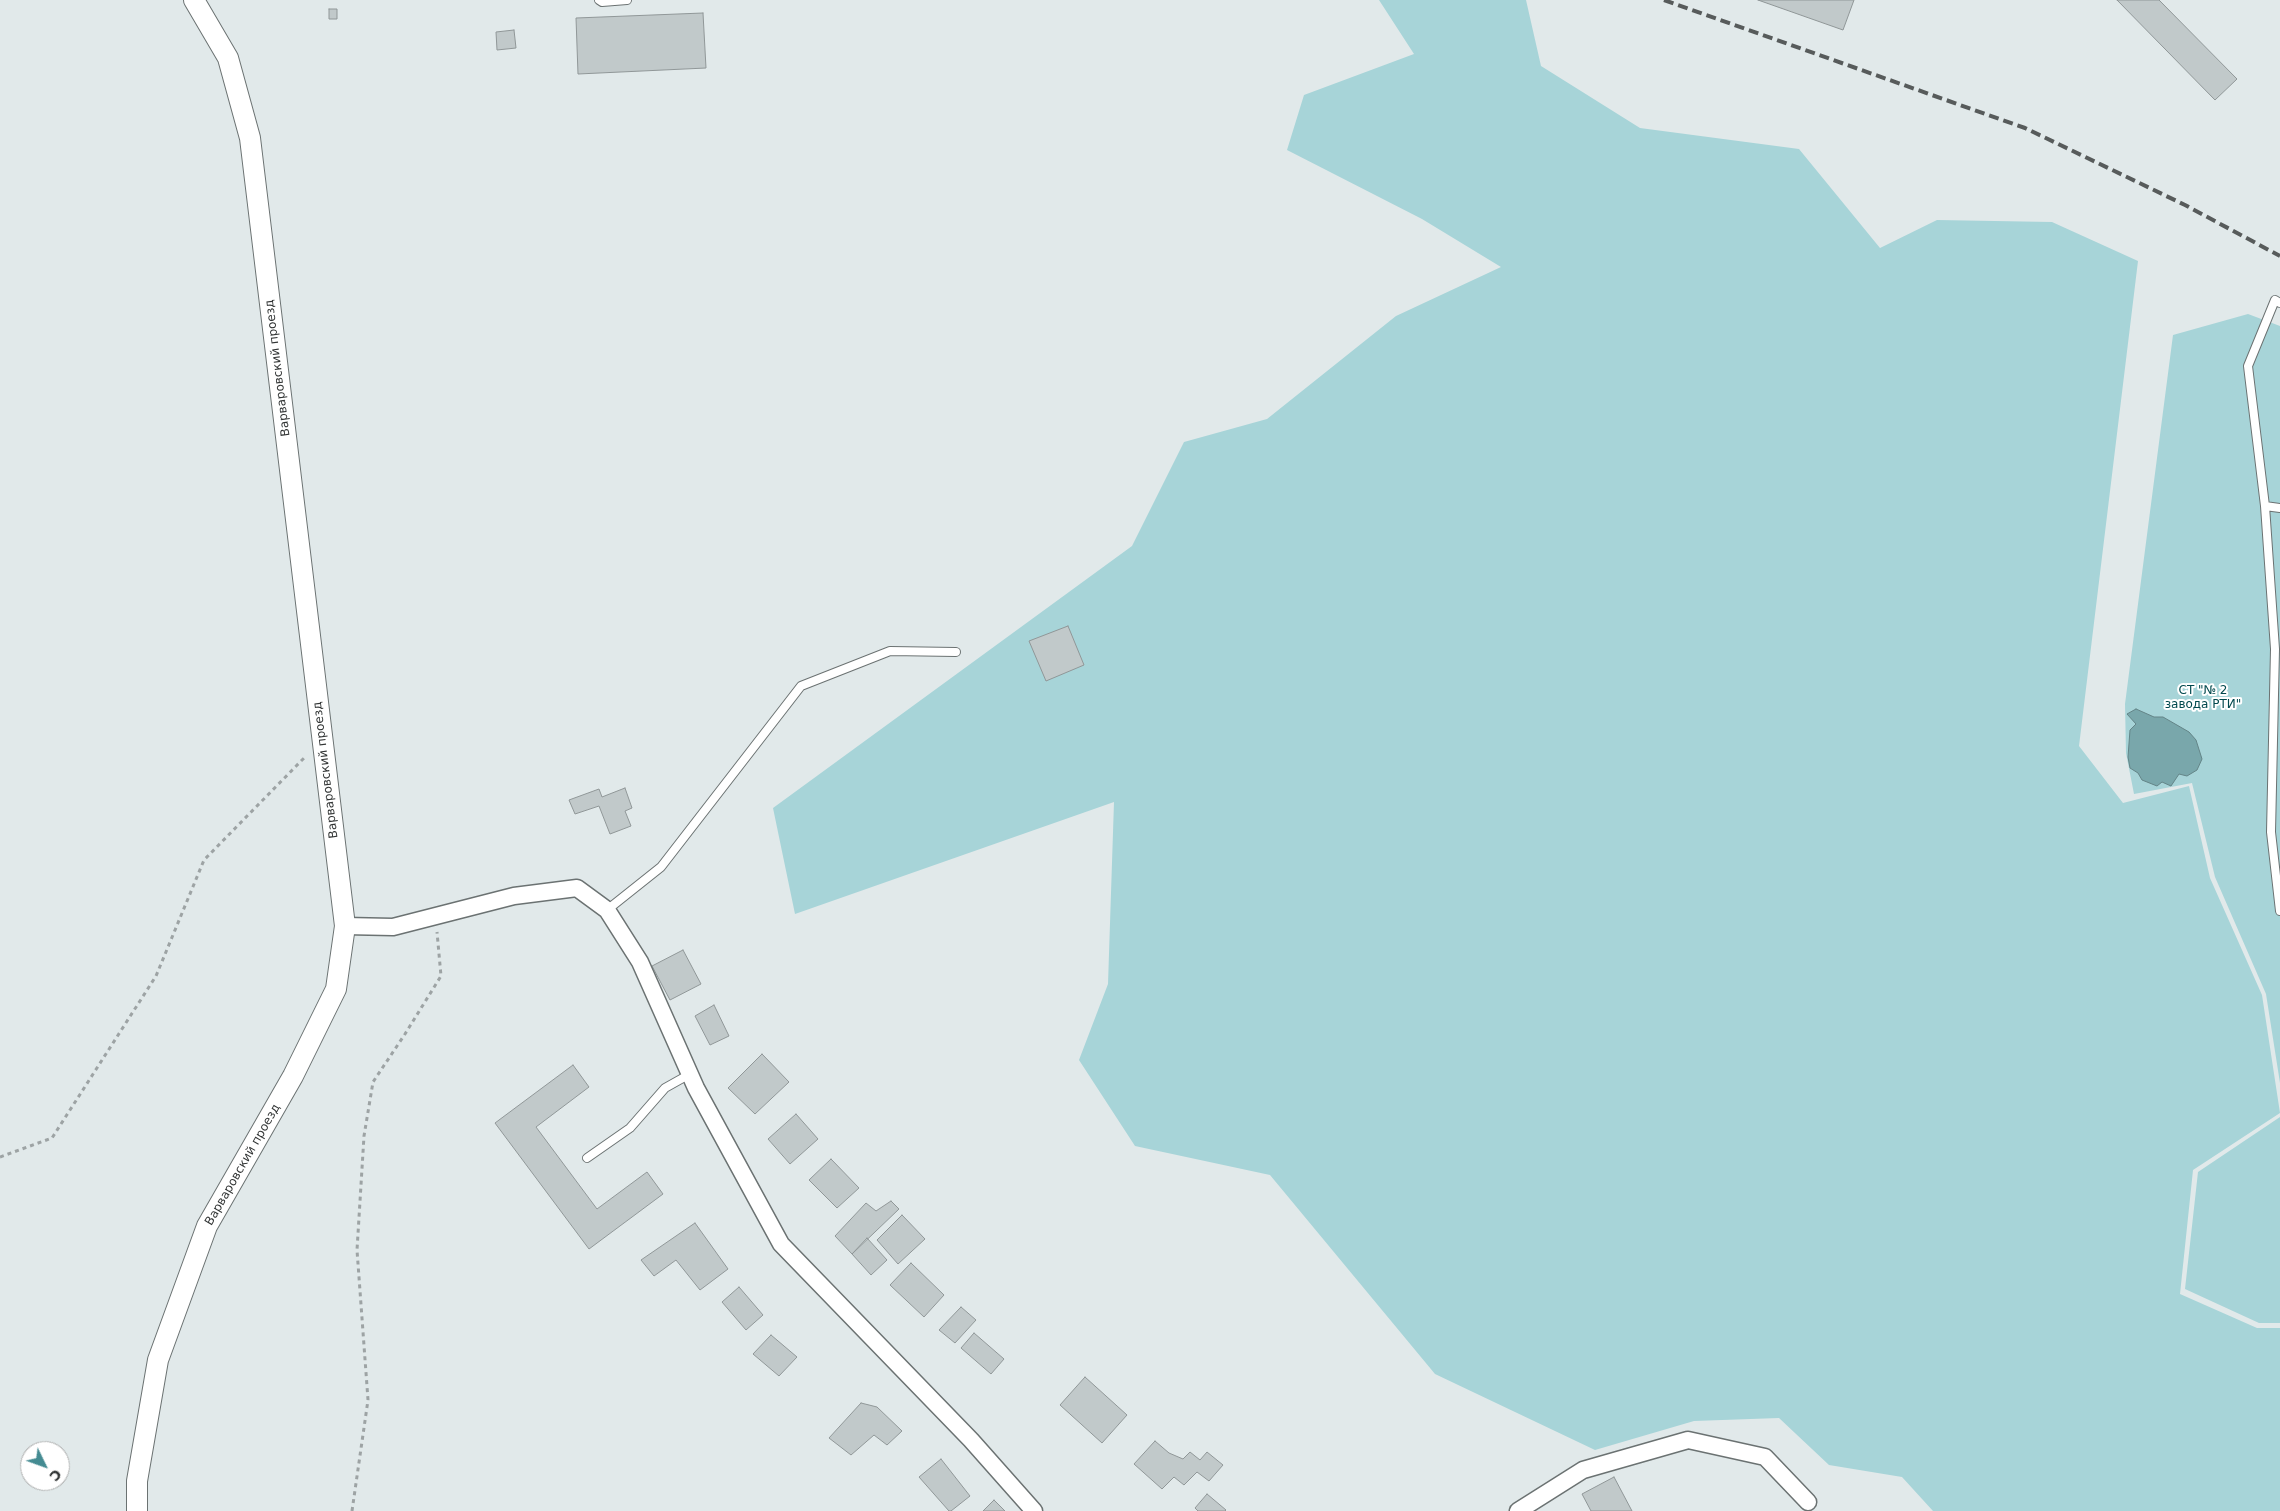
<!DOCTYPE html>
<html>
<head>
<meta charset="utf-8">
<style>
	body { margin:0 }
	#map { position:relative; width:2280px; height:1511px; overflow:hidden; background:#e1e9ea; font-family:"DejaVu Sans",sans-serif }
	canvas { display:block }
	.north { position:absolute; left:20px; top:1441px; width:50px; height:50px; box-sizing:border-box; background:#fff; border:1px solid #adaeae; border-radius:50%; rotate:132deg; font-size:14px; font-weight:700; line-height:20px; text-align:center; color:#323535 }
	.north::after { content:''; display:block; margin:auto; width:18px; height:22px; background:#448b92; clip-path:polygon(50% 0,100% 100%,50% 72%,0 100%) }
</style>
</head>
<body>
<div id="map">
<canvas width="2280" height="1511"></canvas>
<div class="north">С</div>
</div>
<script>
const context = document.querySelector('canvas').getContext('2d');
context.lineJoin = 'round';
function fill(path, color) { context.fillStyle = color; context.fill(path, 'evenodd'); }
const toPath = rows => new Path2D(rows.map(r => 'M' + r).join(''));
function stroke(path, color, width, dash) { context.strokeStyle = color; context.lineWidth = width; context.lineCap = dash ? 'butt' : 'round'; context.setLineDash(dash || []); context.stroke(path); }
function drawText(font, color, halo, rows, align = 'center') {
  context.font = font + ' "DejaVu Sans",sans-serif'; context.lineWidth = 4; context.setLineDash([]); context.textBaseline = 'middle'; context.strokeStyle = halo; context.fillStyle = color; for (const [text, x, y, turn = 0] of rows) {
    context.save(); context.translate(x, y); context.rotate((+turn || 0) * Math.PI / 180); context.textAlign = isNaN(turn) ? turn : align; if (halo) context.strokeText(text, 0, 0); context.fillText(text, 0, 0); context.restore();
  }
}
const green = toPath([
	[1379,0,1526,0,1541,66,1640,128,1799,149,1880,248,1937,220,2052,222,2138,261,2079,746,2123,803,2189,786,2210,878,2262,995,2280,1113,2193,1170,2180,1294,2257,1328,2280,1328,2280,1511,1933,1511,1902,1477,1829,1465,1779,1418,1694,1421,1595,1450,1435,1374,1270,1175,1135,1146,1079,1060,1108,984,1114,802,795,914,773,808,1132,546,1184,442,1267,419,1396,316,1501,267,1422,219,1287,150,1304,95,1414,54],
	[2248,314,2280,326,2280,1083,2266,994,2215,877,2192,783,2134,794,2126,753,2125,704,2173,335],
	[2280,1117,2280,1323,2259,1323,2185,1289,2198,1172]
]);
const water = toPath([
	[2136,709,2154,717,2163,717,2189,732,2196,740,2202,759,2197,770,2187,776,2179,774,2171,786,2162,782,2157,786,2142,780,2138,773,2130,768,2128,757,2130,730,2136,724,2127,714,2136,709]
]);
const building = toPath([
	[1758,0,1854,0,1843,30,1758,0],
	[2117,0,2159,0,2237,79,2215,100,2117,0],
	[329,9,337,9,337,19,329,19,329,9],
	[703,13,706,68,578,74,576,18,703,13],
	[514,30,516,48,497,50,496,32,514,30],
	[1068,626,1084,665,1046,681,1029,641,1068,626],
	[625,788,632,808,625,811,631,826,610,834,599,806,575,814,569,800,599,789,602,797,625,788],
	[683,950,701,984,670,1000,652,966,683,950],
	[714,1005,729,1036,710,1045,695,1016,714,1005],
	[762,1054,789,1082,755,1114,728,1088,762,1054],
	[573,1065,589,1087,536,1127,597,1209,647,1172,663,1194,589,1249,495,1123,573,1065],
	[796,1114,818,1139,790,1164,768,1139,796,1114],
	[831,1159,859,1188,837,1208,809,1180,831,1159],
	[891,1201,899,1209,852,1254,835,1236,866,1203,876,1211,891,1201],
	[902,1215,925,1239,898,1264,877,1240,902,1215],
	[695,1223,728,1269,700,1290,676,1260,654,1276,641,1260,695,1223],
	[867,1238,887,1260,871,1275,852,1254,867,1238],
	[911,1263,944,1295,924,1317,890,1285,911,1263],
	[739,1287,763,1315,746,1330,722,1302,739,1287],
	[961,1307,976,1320,955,1343,939,1330,961,1307],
	[974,1333,1004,1359,991,1374,961,1348,974,1333],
	[771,1335,797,1357,779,1376,753,1354,771,1335],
	[1085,1377,1127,1415,1102,1443,1060,1405,1085,1377],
	[861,1403,877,1407,902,1431,887,1445,874,1435,851,1455,829,1438,861,1403],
	[1155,1441,1169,1453,1183,1459,1190,1452,1200,1460,1207,1452,1223,1465,1209,1481,1197,1472,1184,1485,1174,1477,1162,1489,1134,1464,1155,1441],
	[941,1459,970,1496,951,1511,949,1511,919,1477,941,1459],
	[1614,1477,1632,1511,1591,1511,1582,1494,1614,1477],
	[1207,1494,1226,1510,1225,1511,1198,1511,1195,1508,1207,1494],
	[994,1500,1005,1511,983,1511,994,1500]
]);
const path = toPath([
	[0,1157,52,1138,156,976,204,860,306,756],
	[352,1511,368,1400,357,1250,364,1136,373,1082,405,1034,441,976,437,932]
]);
const service = toPath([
	[599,0,602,2,627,0],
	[2280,303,2275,300,2248,366,2265,506,2275,649,2271,832,2280,911],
	[2265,506,2280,508],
	[607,910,661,867,801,686,890,651,956,652],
	[587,1158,630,1128,665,1088,690,1074]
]);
const minor = toPath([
	[345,926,393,927,514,896,577,888,607,910,640,962,696,1088,781,1244,971,1440,1034,1511],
	[1518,1511,1583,1470,1688,1440,1765,1457,1808,1502]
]);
const tertiary = toPath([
	[137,1511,137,1481,158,1360,207,1226,293,1076,336,989,345,926,250,138,228,58,194,0]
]);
const rail = toPath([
	[1664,0,2025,128,2185,205,2280,256]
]);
const streetNames = [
	["Варваровский проезд",278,368,-97],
	["Варваровский проезд",326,770,-97],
	["Варваровский проезд",243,1165,-60]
];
const parkNames = [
	["СТ \"№ 2",2203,691],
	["завода РТИ\"",2203,705]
];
fill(green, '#a7d4d8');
fill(water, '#79a7ab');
stroke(water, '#648588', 1);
fill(building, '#c1c9ca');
stroke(building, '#909798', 1);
stroke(service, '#6b7272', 10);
stroke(minor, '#6b7272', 19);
stroke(tertiary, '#6b7272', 22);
stroke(path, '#9da3a4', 3, [4, 4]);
stroke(service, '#fff', 8);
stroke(minor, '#fff', 16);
stroke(tertiary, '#fff', 20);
stroke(rail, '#575b5b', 4, [10, 5]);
drawText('12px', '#323535', '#fff', streetNames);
drawText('12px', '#00484d', '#fff', parkNames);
</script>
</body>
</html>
